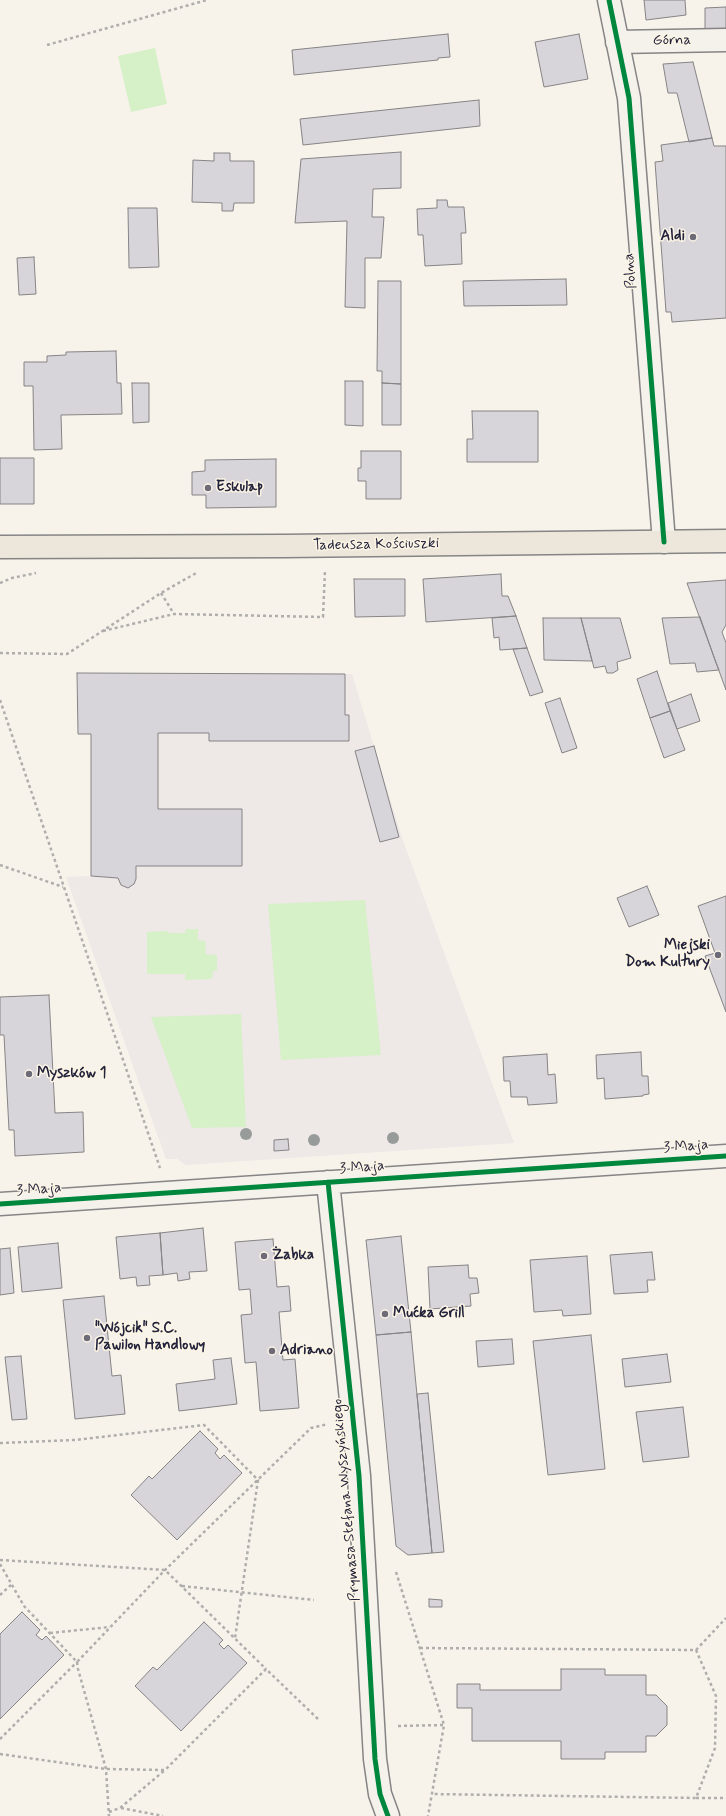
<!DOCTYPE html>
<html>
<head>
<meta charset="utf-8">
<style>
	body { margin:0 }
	canvas { display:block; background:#f7f3ea }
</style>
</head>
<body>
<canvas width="726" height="1816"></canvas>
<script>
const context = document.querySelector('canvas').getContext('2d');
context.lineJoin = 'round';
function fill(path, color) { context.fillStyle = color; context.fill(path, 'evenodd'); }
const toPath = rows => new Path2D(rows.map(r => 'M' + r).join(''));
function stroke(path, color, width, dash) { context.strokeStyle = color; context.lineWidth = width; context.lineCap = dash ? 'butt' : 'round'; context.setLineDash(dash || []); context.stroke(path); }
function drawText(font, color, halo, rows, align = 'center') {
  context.font = font + ' Mynerve,sans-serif'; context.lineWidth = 3; context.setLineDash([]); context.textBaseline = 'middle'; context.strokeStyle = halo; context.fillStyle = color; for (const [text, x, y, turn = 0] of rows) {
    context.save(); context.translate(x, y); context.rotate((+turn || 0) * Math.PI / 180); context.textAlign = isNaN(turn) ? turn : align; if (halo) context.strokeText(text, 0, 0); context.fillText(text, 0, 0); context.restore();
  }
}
const built = toPath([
	[77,673,352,674,402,838,514,1143,186,1165,177,1159,166,1159,66,877,91,876,91,734,78,734]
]);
const green = toPath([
	[155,48,167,104,131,112,118,56],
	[365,900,381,1055,281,1060,268,904],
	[186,929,198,929,198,940,205,941,206,954,217,955,217,971,213,971,212,979,185,980,185,974,147,974,147,932,168,931,169,933,185,933],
	[241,1014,246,1127,192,1128,151,1017]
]);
const building = toPath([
	[644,0,685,0,686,15,646,20,644,0],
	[726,7,726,29,705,30,705,8,726,7],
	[448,34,450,57,438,58,438,60,294,75,292,50,448,34],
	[579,34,588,79,544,87,535,42,579,34],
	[693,62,712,138,689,142,677,93,668,93,663,64,693,62],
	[479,100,480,126,303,145,300,119,479,100],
	[712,138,714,146,726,146,726,318,672,322,671,312,666,312,655,162,663,161,661,145,712,138],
	[401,152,401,188,373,189,372,217,384,217,381,258,365,258,365,308,345,307,347,221,295,223,301,159,401,152],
	[214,153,230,153,230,161,254,161,254,203,234,203,233,211,222,211,222,203,192,202,193,160,214,161,214,153],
	[437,200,447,200,448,207,464,207,466,233,461,233,462,264,425,266,423,235,418,235,417,209,437,208,437,200],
	[128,208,157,208,159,267,129,268,128,208],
	[34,257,36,294,19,295,17,258,34,257],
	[566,279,567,305,464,306,463,281,566,279],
	[378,281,401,281,401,384,382,383,382,371,377,371,378,281],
	[116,351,117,383,121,383,122,414,61,415,62,449,34,450,33,386,24,386,24,362,47,362,47,356,66,355,66,352,116,351],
	[345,381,363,381,363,426,345,425,345,381],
	[132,383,149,383,149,422,133,423,132,383],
	[382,383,401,384,401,425,382,425,382,383],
	[472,411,538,411,538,462,467,462,467,439,473,439,472,411],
	[361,451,401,451,401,499,366,499,366,481,358,481,358,468,361,468,361,451],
	[0,458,34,458,34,504,0,504,0,458],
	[276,459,276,507,206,508,206,495,192,495,192,472,205,471,205,460,276,459],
	[501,574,502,596,508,596,516,616,426,622,423,579,501,574],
	[354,579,405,579,405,616,355,617,354,579],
	[726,580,726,625,722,632,726,643,726,690,687,583,726,580],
	[516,616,527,648,500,650,499,637,494,638,492,618,516,616],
	[700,617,715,660,719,670,697,672,695,663,670,664,662,618,700,617],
	[543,618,581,618,592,661,544,660,543,618],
	[581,618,620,618,631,658,617,662,618,670,613,673,607,673,605,666,594,668,581,618],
	[527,648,543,692,530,696,513,649,527,648],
	[657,671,670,711,650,718,637,679,657,671],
	[77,673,345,674,345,715,349,715,349,741,209,741,209,733,158,733,158,809,242,809,242,866,136,866,136,879,134,884,128,888,121,885,118,878,91,876,91,734,78,734,77,673],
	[691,694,700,721,677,729,668,703,691,694],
	[560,698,577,748,562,753,545,703,560,698],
	[670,711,685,750,664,758,650,718,670,711],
	[374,746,399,837,380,842,355,751,374,746],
	[647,886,659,915,629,927,617,898,647,886],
	[726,896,726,1012,705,956,715,953,698,906,726,896],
	[49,995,55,1113,83,1112,84,1152,15,1156,14,1130,9,1130,4,1035,0,1035,0,997,49,995],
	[641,1052,642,1076,648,1076,649,1094,643,1095,643,1096,605,1099,604,1078,597,1079,596,1055,641,1052],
	[547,1054,548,1075,555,1074,557,1103,528,1105,527,1097,511,1097,510,1081,504,1081,503,1057,547,1054],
	[288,1139,289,1150,274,1151,274,1140,288,1139],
	[203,1228,207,1271,189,1272,190,1279,178,1281,177,1273,163,1275,160,1233,203,1228],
	[160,1233,163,1275,149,1276,150,1285,137,1286,136,1277,120,1279,116,1237,160,1233],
	[401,1236,411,1332,376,1335,366,1240,401,1236],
	[273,1239,277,1287,289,1286,291,1311,279,1312,283,1360,295,1359,299,1408,260,1411,256,1362,245,1363,241,1315,252,1314,250,1289,239,1290,235,1242,273,1239],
	[58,1243,62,1288,22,1292,18,1247,58,1243],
	[10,1248,14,1293,0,1295,0,1249,10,1248],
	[652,1252,655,1280,647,1280,648,1292,614,1294,610,1255,652,1252],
	[587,1256,591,1314,563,1316,562,1310,534,1312,530,1260,587,1256],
	[468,1265,469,1278,477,1278,479,1293,470,1294,471,1306,430,1309,428,1267,468,1265],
	[104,1296,112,1376,121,1375,125,1414,75,1419,63,1300,104,1296],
	[411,1332,432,1553,408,1555,396,1546,376,1335,411,1332],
	[591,1335,605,1469,548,1475,533,1341,591,1335],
	[512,1339,514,1364,478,1367,476,1341,512,1339],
	[667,1354,671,1382,625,1387,622,1359,667,1354],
	[21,1356,27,1419,12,1420,5,1357,21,1356],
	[231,1358,237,1404,179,1411,176,1384,215,1379,213,1360,231,1358],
	[428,1393,444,1552,432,1553,417,1394,428,1393],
	[683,1407,689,1457,643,1462,636,1412,683,1407],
	[200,1431,218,1449,215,1453,220,1459,224,1455,242,1473,177,1540,131,1495,149,1476,152,1479,200,1431],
	[429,1599,442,1600,442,1607,429,1607,429,1599],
	[22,1612,40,1630,36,1635,42,1640,46,1636,64,1655,0,1719,0,1634,22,1612],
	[204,1622,223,1640,219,1644,224,1649,228,1645,247,1663,181,1731,135,1686,153,1667,157,1670,204,1622],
	[561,1669,605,1669,605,1675,646,1675,646,1695,656,1695,667,1706,667,1725,656,1736,646,1736,646,1752,605,1752,605,1759,561,1759,561,1741,472,1741,472,1708,457,1708,457,1684,480,1684,480,1690,561,1690,561,1669]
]);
const path = toPath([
	[47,45,207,0],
	[0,583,12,578,36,573],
	[161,593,174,614],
	[103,631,174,614,323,617,325,570],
	[0,653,67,654,161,593,198,572],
	[0,700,160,1168],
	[0,865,63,887],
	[0,1443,75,1440,204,1425,258,1480,235,1638],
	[0,1560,165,1570,266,1669],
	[0,1564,24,1606,77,1662,165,1570,311,1428,328,1424],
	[396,1572,444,1725,428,1816],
	[182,1586,314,1600],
	[0,1595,12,1584],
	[50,1633,110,1627],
	[420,1648,696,1650,716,1696,715,1748,696,1798,432,1794],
	[696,1650,726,1618],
	[77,1662,78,1669,106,1769,109,1816],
	[398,1726,444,1725],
	[0,1739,77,1662],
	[0,1754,106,1769,165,1770,266,1669,319,1720],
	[696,1798,726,1798],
	[121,1808,163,1816],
	[109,1812,120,1808,165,1770]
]);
const minor = toPath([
	[609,0,629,98,664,542],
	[617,42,726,40],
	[328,1182,359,1476,375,1759,380,1794,388,1816],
	[0,1204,726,1156]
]);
const major = toPath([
	[0,547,284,546,726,541]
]);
const cycleway = toPath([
	[609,0,629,98,664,542],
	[328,1182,359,1476,375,1759,380,1794,388,1816],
	[0,1204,726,1156]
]);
const trees = [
	[246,1134],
	[393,1138],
	[314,1140]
];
const markers = [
	[693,237,4,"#6d6b78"],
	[208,488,4,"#6d6b78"],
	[718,955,4,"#6d6b78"],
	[29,1074,4,"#6d6b78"],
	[264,1256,4,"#6d6b78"],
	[385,1314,4,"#6d6b78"],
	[87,1338,4,"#6d6b78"],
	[272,1351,4,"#6d6b78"]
];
const streetNames = [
	["Górna",672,41,-1],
	["Polna",631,271,-95],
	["Tadeusza Kościuszki",376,545,-1],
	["3 Maja",686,1147,-4],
	["3 Maja",362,1168,-4],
	["3 Maja",39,1190,-4],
	["Prymasa Stefana Wyszyńskiego",347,1500,-95]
];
const poiNames = [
	["Aldi",685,237,"right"],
	["Eskulap",216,488],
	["Miejski",710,946,"right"],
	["Dom Kultury",710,963,"right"],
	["Myszków 1",37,1074],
	["Żabka",272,1256],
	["Mućka Grill",393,1314],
	["\"Wójcik\" S.C.",95,1329],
	["Pawilon Handlowy",95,1346],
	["Adriano",280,1351]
];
fill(built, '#eee8e6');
fill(green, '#d6f0c8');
fill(building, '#d7d4da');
stroke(building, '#868485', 1);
stroke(minor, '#868485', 25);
stroke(major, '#868485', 25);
stroke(path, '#b0aead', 2.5, [3, 3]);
stroke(minor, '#f5f2ec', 22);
stroke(major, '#ece7da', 22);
stroke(cycleway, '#00873e', 5);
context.fillStyle = '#979c9a';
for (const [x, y] of trees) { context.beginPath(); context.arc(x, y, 6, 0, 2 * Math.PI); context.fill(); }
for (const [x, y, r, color] of markers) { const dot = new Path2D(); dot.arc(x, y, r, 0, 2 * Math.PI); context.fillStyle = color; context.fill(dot); stroke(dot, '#fcf5e5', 1.5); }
drawText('15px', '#22223b', '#fcf5e5', streetNames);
drawText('bold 15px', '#22223b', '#fcf5e5', poiNames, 'left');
</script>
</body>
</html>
